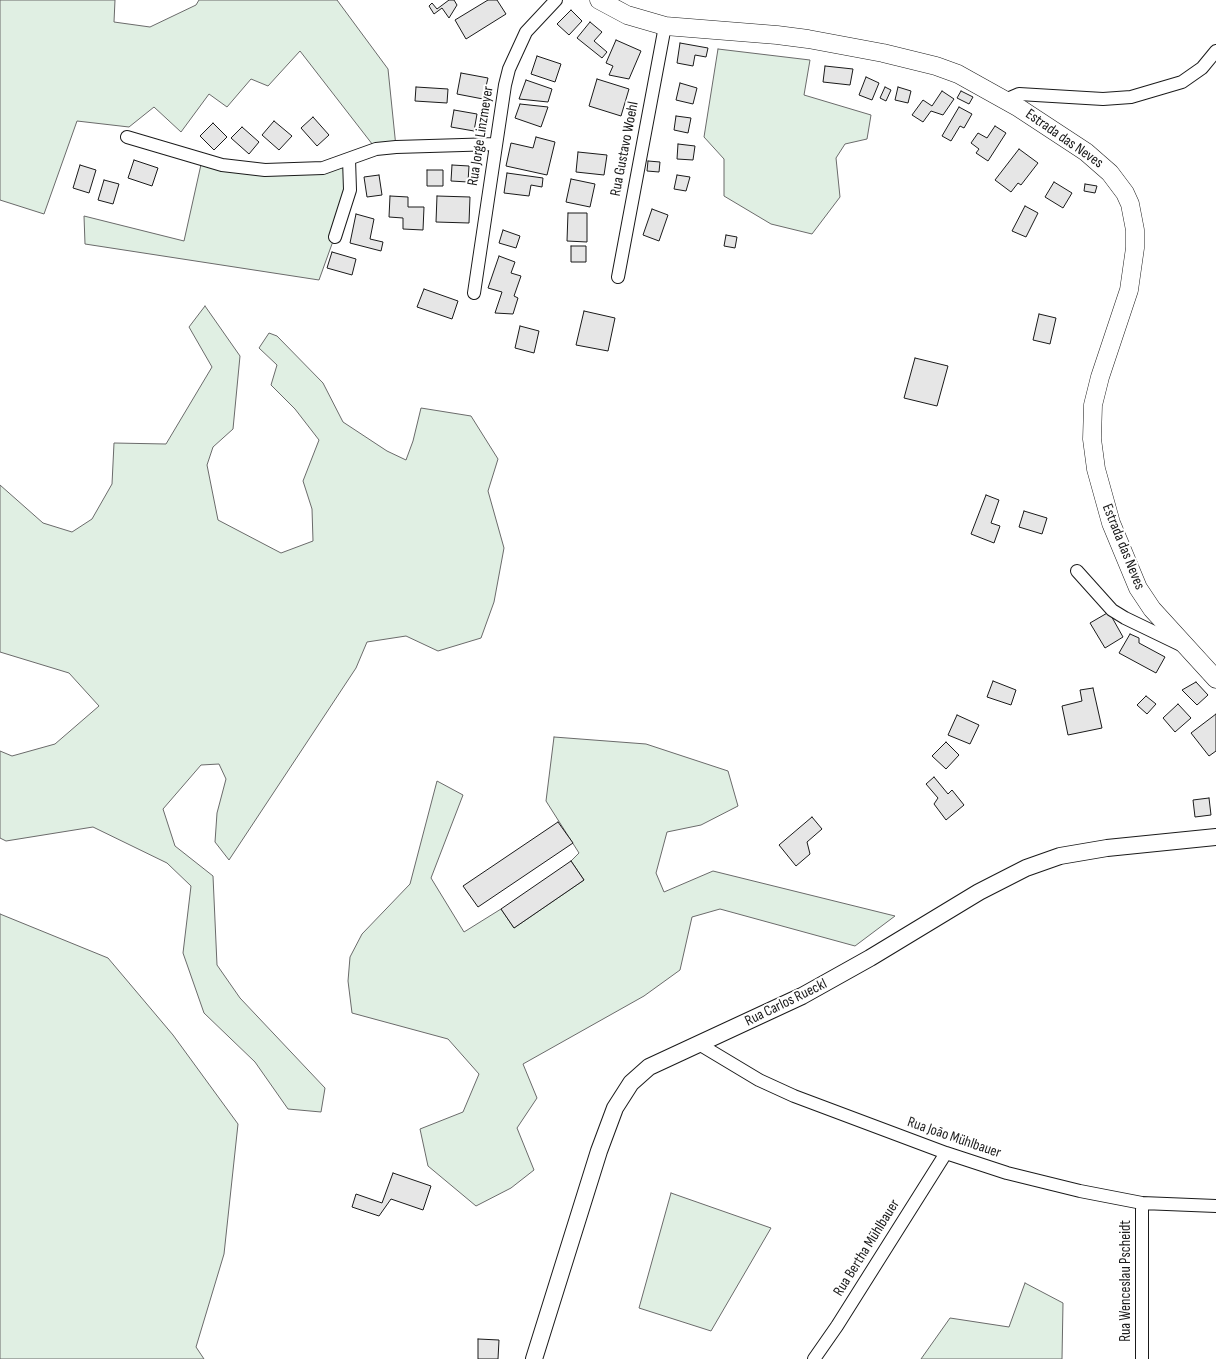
<!DOCTYPE html>
<html>
<head>
<meta charset="utf-8">
<style>
	body { margin:0 }
	canvas { display:block; background:#fff }
</style>
</head>
<body>
<canvas width="1216" height="1359"></canvas>
<script>
const context = document.querySelector('canvas').getContext('2d');
context.lineJoin = 'round';
function fill(path, color) { context.fillStyle = color; context.fill(path, 'evenodd'); }
const toPath = rows => new Path2D(rows.map(r => 'M' + r).join(''));
function stroke(path, color, width, dash) { context.strokeStyle = color; context.lineWidth = width; context.lineCap = dash ? 'butt' : 'round'; context.setLineDash(dash || []); context.stroke(path); }
function drawText(font, color, halo, rows, align = 'center') {
  context.font = font + ' "Sofia Sans Condensed",sans-serif'; context.lineWidth = 4; context.setLineDash([]); context.textBaseline = 'middle'; context.strokeStyle = halo; context.fillStyle = color; for (const [text, x, y, turn = 0] of rows) {
    context.save(); context.translate(x, y); context.rotate((+turn || 0) * Math.PI / 180); context.textAlign = isNaN(turn) ? turn : align; if (halo) context.strokeText(text, 0, 0); context.fillText(text, 0, 0); context.restore();
  }
}
const green = toPath([
	[0,0,115,0,114,22,150,27,196,5,199,0,337,0,388,69,396,147,376,149,300,51,268,86,251,79,227,107,209,94,181,132,154,107,129,127,77,121,44,214,0,200,0,0],
	[718,49,810,60,804,95,871,115,867,139,845,144,836,158,840,197,812,234,771,224,724,196,724,159,704,137,718,49],
	[349,159,337,230,319,280,85,244,84,216,184,241,202,160,266,170,349,159],
	[205,306,240,356,233,429,213,447,207,465,218,520,281,553,313,541,312,509,303,481,319,440,295,409,271,385,277,365,259,348,269,333,277,336,323,383,343,422,387,451,406,460,413,441,421,408,471,416,498,459,488,491,504,548,494,602,481,638,438,651,406,636,367,642,356,668,229,860,215,842,217,813,226,779,219,764,201,765,163,809,175,846,213,876,217,965,240,998,325,1088,321,1112,288,1109,255,1062,204,1013,183,953,191,886,167,863,93,827,6,841,0,838,0,751,12,756,55,744,99,706,69,673,0,652,0,485,43,523,72,532,92,519,112,484,114,443,166,444,212,367,189,327,205,306],
	[554,737,646,744,728,771,738,806,701,825,667,832,656,873,664,892,713,871,895,916,855,946,720,909,692,917,680,970,644,996,523,1064,537,1098,517,1128,534,1170,511,1188,476,1206,428,1166,420,1129,463,1112,479,1074,448,1039,352,1013,348,981,350,957,362,934,410,884,437,781,463,795,431,878,464,932,501,909,514,928,584,880,571,861,579,853,546,801,554,737],
	[0,914,108,958,173,1035,238,1124,224,1254,196,1347,204,1359,0,1359,0,914],
	[671,1193,771,1228,711,1331,639,1308,671,1193],
	[1025,1283,1063,1303,1062,1359,921,1359,950,1318,1009,1327,1025,1283]
]);
const building = toPath([
	[449,0,454,0,457,5,449,18,442,8,434,14,429,6,432,3,437,9,449,0],
	[488,0,497,0,506,14,466,39,455,20,488,0],
	[571,10,582,21,569,35,557,24,571,10],
	[590,22,602,32,594,41,607,52,602,58,577,38,590,22],
	[616,40,641,51,629,79,609,75,613,66,606,63,616,40],
	[680,43,708,48,706,57,695,55,693,66,677,63,680,43],
	[537,56,561,64,555,82,531,74,537,56],
	[825,66,853,69,850,85,823,82,825,66],
	[461,73,488,78,483,99,457,94,461,73],
	[866,77,879,83,872,100,859,95,866,77],
	[597,79,629,89,621,116,589,106,597,79],
	[526,80,552,89,548,102,519,99,526,80],
	[680,83,697,88,693,104,676,100,680,83],
	[416,87,448,89,447,103,415,101,416,87],
	[885,87,891,90,886,101,880,98,885,87],
	[898,87,911,91,908,103,895,100,898,87],
	[942,91,954,99,943,115,931,111,923,122,912,115,923,100,932,106,942,91],
	[961,91,973,97,969,104,957,98,961,91],
	[520,104,548,107,541,127,515,118,520,104],
	[959,107,972,114,964,128,960,126,951,141,942,136,959,107],
	[454,110,477,114,474,131,451,127,454,110],
	[676,116,691,118,688,133,674,130,676,116],
	[313,117,329,135,317,146,301,128,313,117],
	[274,121,292,136,279,150,262,135,274,121],
	[213,123,227,137,214,150,200,136,213,123],
	[995,126,1006,133,988,161,976,153,979,149,971,143,978,133,987,138,995,126],
	[242,127,259,142,249,154,231,138,242,127],
	[536,137,555,142,547,175,506,166,511,143,533,148,536,137],
	[678,144,695,146,693,160,677,159,678,144],
	[1019,149,1038,163,1021,185,1018,183,1011,192,995,180,1019,149],
	[578,152,607,155,604,175,576,172,578,152],
	[134,160,158,168,152,186,128,178,134,160],
	[648,161,660,162,659,172,647,171,648,161],
	[80,165,96,170,89,193,73,188,80,165],
	[452,165,469,166,468,182,451,181,452,165],
	[427,170,443,170,443,186,427,186,427,170],
	[507,173,543,178,542,187,531,185,529,196,504,193,507,173],
	[379,175,382,195,367,197,364,177,379,175],
	[677,175,690,177,686,191,674,189,677,175],
	[571,179,595,184,590,207,566,202,571,179],
	[104,180,119,184,113,204,98,200,104,180],
	[1054,182,1072,193,1063,208,1045,197,1054,182],
	[1085,184,1097,186,1095,193,1084,191,1085,184],
	[390,196,408,197,408,207,424,207,423,230,403,229,403,218,389,217,390,196],
	[437,196,470,197,469,223,436,222,437,196],
	[1025,206,1038,213,1026,237,1012,231,1025,206],
	[652,209,668,215,659,241,643,235,652,209],
	[568,213,587,213,587,242,567,241,568,213],
	[356,214,374,219,370,239,383,242,381,251,350,243,356,214],
	[503,230,520,236,516,248,499,243,503,230],
	[726,235,737,237,735,248,724,246,726,235],
	[571,246,586,246,586,262,571,262,571,246],
	[332,252,356,259,352,275,327,268,332,252],
	[499,256,515,262,511,273,521,276,514,296,518,298,513,314,495,313,502,292,488,288,499,256],
	[424,289,458,301,452,319,417,307,424,289],
	[584,311,615,318,608,351,576,345,584,311],
	[1039,314,1056,318,1050,344,1033,340,1039,314],
	[520,326,539,331,534,353,515,348,520,326],
	[915,358,948,366,937,406,904,398,915,358],
	[986,495,999,500,991,523,1000,526,994,543,971,534,986,495],
	[1024,511,1047,518,1042,534,1019,527,1024,511],
	[1109,612,1123,637,1105,648,1090,623,1109,612],
	[1130,634,1139,638,1139,643,1165,657,1156,673,1119,653,1130,634],
	[993,681,1016,690,1011,705,987,697,993,681],
	[1196,682,1208,695,1197,705,1182,690,1196,682],
	[1093,688,1102,728,1068,735,1062,706,1082,701,1080,690,1093,688],
	[1146,696,1156,704,1147,714,1137,705,1146,696],
	[1178,704,1191,718,1175,732,1163,718,1178,704],
	[1216,714,1216,751,1209,756,1191,733,1216,714],
	[957,715,979,725,970,744,948,735,957,715],
	[946,742,959,755,946,769,932,756,946,742],
	[934,777,948,794,952,790,964,805,946,820,934,804,938,798,926,784,934,777],
	[1209,798,1211,815,1195,817,1193,800,1209,798],
	[812,817,822,829,807,842,810,854,796,866,779,845,812,817],
	[558,822,573,843,478,907,463,886,558,822],
	[571,861,584,880,514,928,501,909,571,861],
	[393,1173,431,1186,423,1210,391,1199,379,1216,352,1207,356,1194,382,1203,393,1173],
	[478,1339,499,1340,498,1359,478,1359,478,1339]
]);
const minor = toPath([
	[1005,100,1019,94,1103,99,1131,97,1182,82,1202,68,1216,51],
	[127,137,222,165,265,170,323,168,376,149,396,147,496,144],
	[335,237,350,190,349,159],
	[618,277,665,26],
	[474,293,505,85,509,69,526,32,556,0],
	[1077,571,1112,610,1125,618,1181,645],
	[699,1044,759,1080,794,1096,946,1153,1007,1173,1080,1191,1142,1203,1216,1206],
	[1142,1203,1142,1359],
	[814,1359,837,1326,946,1153]
]);
const tertiary = toPath([
	[534,1359,599,1151,615,1108,631,1083,649,1067,802,996,870,958,979,892,1026,868,1060,856,1107,848,1216,837]
]);
const secondary = toPath([
	[599,0,627,15,665,26,777,35,808,39,883,53,936,66,958,74,1019,108,1086,152,1110,173,1125,193,1130,204,1135,230,1135,248,1129,290,1100,377,1093,405,1092,439,1096,469,1111,523,1138,588,1152,609,1216,679]
]);
const streetNames = [
	["Rua Jorge Linzmeyer",481,136,-81],
	["Estrada das Neves",1064,139,35],
	["Rua Gustavo Woehl",625,149,-79],
	["Estrada das Neves",1123,547,68],
	["Rua Carlos Rueckl",786,1003,-26],
	["Rua João Mühlbauer",954,1138,19],
	["Rua Bertha Mühlbauer",867,1248,-58],
	["Rua Wenceslau Pscheidt",1126,1281,-90]
];
fill(green, '#e0efe3');
stroke(green, '#6a6a6a', 1);
fill(building, '#e6e6e6');
stroke(building, '#1a1a1a', 1);
stroke(minor, '#1a1a1a', 14);
stroke(tertiary, '#1a1a1a', 18);
stroke(secondary, '#1a1a1a', 19);
stroke(minor, '#fff', 12);
stroke(tertiary, '#fff', 16);
stroke(secondary, '#fff', 18);
drawText('15px', '#1a1a1a', '#fff', streetNames);
</script>
</body>
</html>
